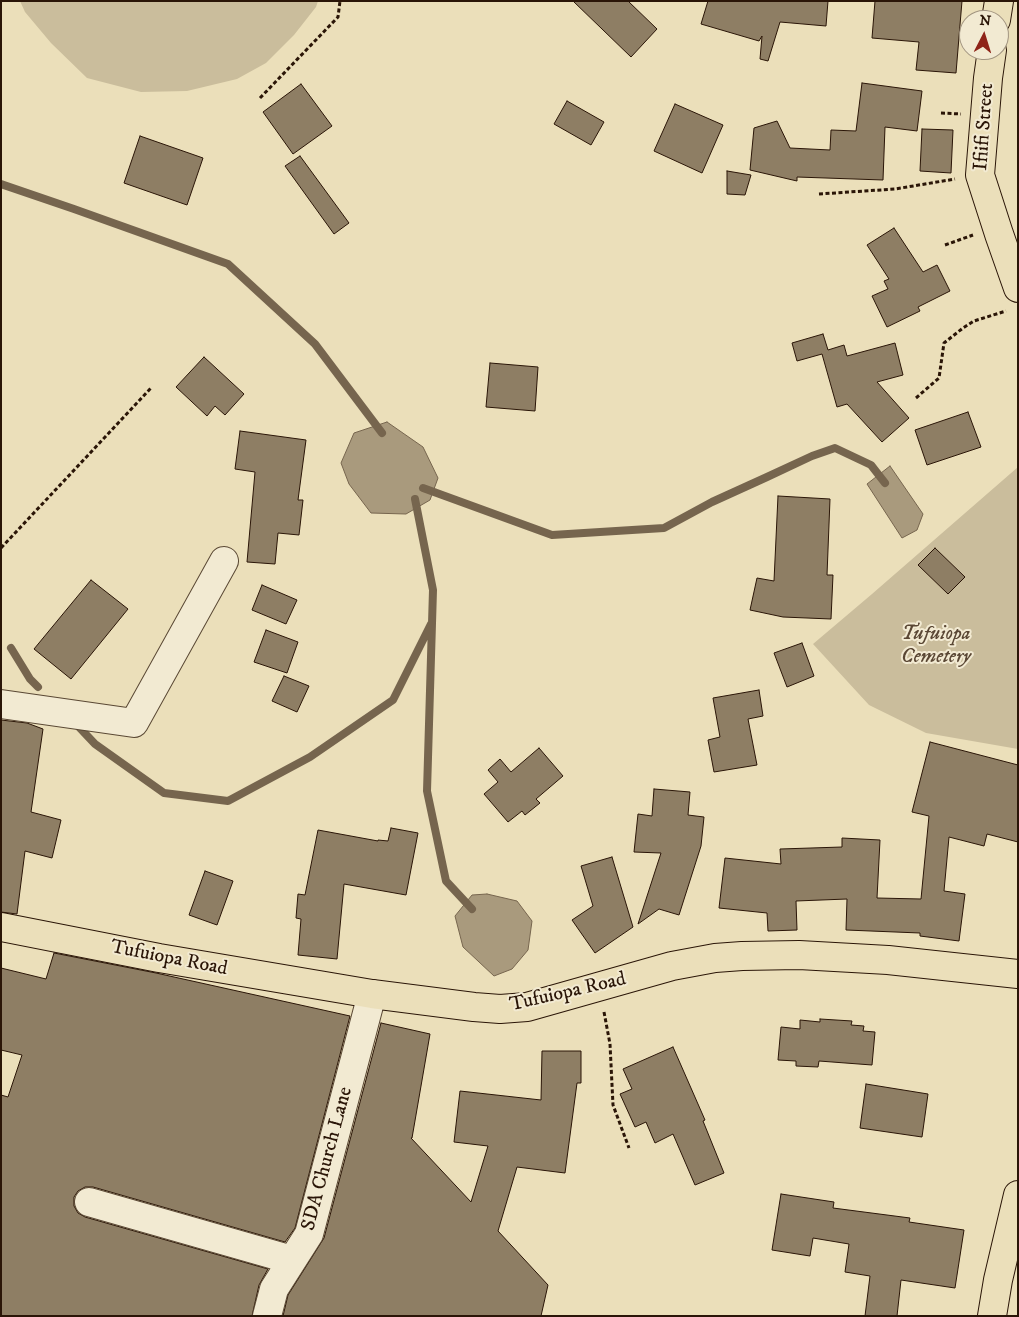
<!DOCTYPE html>
<html>
<head>
<meta charset="utf-8">
<style>
	body { margin:0 }
	#map { position:relative; width:1019px; height:1317px; overflow:hidden; background:#ebdfba; font-family:"IM FELL DW Pica",serif }
	canvas { display:block }
	.frame { position:absolute; inset:0; border:2px solid #2a1507; pointer-events:none }
	.north { position:absolute; left:959px; top:10px; width:50px; height:50px; box-sizing:border-box; background:#f2ead2; border:1px solid #a29581; border-radius:50%; rotate:5deg; font-size:14px; font-weight:700; line-height:20px; text-align:center; color:#2a1507 }
	.north::after { content:''; display:block; margin:auto; width:18px; height:22px; background:#8f2418; clip-path:polygon(50% 0,100% 100%,50% 72%,0 100%) }
</style>
</head>
<body>
<div id="map">
<canvas width="1019" height="1317"></canvas>
<div class="frame"></div>
<div class="north">N</div>
</div>
<script>
const context = document.querySelector('canvas').getContext('2d');
context.lineJoin = 'round';
function fill(path, color) { context.fillStyle = color; context.fill(path, 'evenodd'); }
const toPath = rows => new Path2D(rows.map(r => 'M' + r).join(''));
function stroke(path, color, width, dash) { context.strokeStyle = color; context.lineWidth = width; context.lineCap = dash ? 'butt' : 'round'; context.setLineDash(dash || []); context.stroke(path); }
function drawText(font, color, halo, rows, align = 'center') {
  context.font = font + ' "IM FELL DW Pica",serif'; context.lineWidth = 4; context.setLineDash([]); context.textBaseline = 'middle'; context.strokeStyle = halo; context.fillStyle = color; for (const [text, x, y, turn = 0] of rows) {
    context.save(); context.translate(x, y); context.rotate((+turn || 0) * Math.PI / 180); context.textAlign = isNaN(turn) ? turn : align; if (halo) context.strokeText(text, 0, 0); context.fillText(text, 0, 0); context.restore();
  }
}
const green = toPath([
	[20,1,318,1,316,7,294,35,266,63,237,79,187,91,141,92,87,78,51,43,25,12],
	[1018,467,1018,749,926,733,869,705,813,644,872,594]
]);
const water = toPath([
	[387,422,423,447,438,478,430,500,406,514,371,513,349,484,341,463,354,433,387,422],
	[890,466,923,514,917,530,902,538,867,484,890,466],
	[487,894,517,901,532,921,528,950,512,969,494,976,463,947,455,916,472,895,487,894]
]);
const stream = toPath([
	[1,184,74,209,228,264,315,344,382,433],
	[423,488,552,535,664,528,712,502,767,477,812,456,835,448,871,465,885,483],
	[415,499,433,590,427,791,446,881,472,909],
	[11,648,30,679,38,687],
	[78,726,95,744,164,793,228,801,310,757,393,700,431,624]
]);
const building = toPath([
	[573,1,628,1,657,29,631,57,573,1],
	[708,1,828,1,826,26,780,22,768,61,760,59,762,36,759,41,701,24,708,1],
	[875,1,962,1,956,73,916,70,919,42,872,38,875,1],
	[862,83,922,91,917,131,885,127,883,180,797,177,797,181,750,170,754,128,777,121,790,148,830,150,831,130,856,131,862,83],
	[301,84,332,126,293,154,263,112,301,84],
	[567,101,604,122,591,145,554,124,567,101],
	[675,104,723,125,702,173,654,151,675,104],
	[922,129,953,130,951,173,920,171,922,129],
	[140,136,203,158,187,205,124,183,140,136],
	[300,156,349,223,334,234,285,166,300,156],
	[727,171,751,175,745,195,727,194,727,171],
	[894,228,923,272,937,265,950,291,918,307,920,311,887,327,872,296,888,289,884,281,889,279,867,245,894,228],
	[823,334,828,350,844,345,847,356,895,343,903,375,877,382,909,418,882,442,847,404,837,407,822,354,797,361,792,343,823,334],
	[204,357,244,394,225,415,215,406,207,416,176,387,204,357],
	[490,363,538,367,535,411,486,407,490,363],
	[968,412,981,447,927,465,915,430,968,412],
	[240,431,306,440,298,500,303,500,299,535,278,533,275,564,247,562,255,472,235,469,240,431],
	[778,496,830,499,827,575,833,575,831,619,783,617,750,610,757,578,774,581,778,496],
	[935,548,965,577,948,594,918,565,935,548],
	[91,580,128,609,71,679,34,649,91,580],
	[262,585,297,600,286,624,252,610,262,585],
	[266,630,298,642,287,673,254,662,266,630],
	[802,643,814,676,787,687,774,653,802,643],
	[284,676,309,686,297,712,272,701,284,676],
	[759,690,763,716,748,719,757,765,714,772,708,740,720,737,713,698,759,690],
	[1,720,27,723,43,729,31,812,61,820,52,858,25,851,17,914,1,912,1,720],
	[930,742,1018,765,1018,842,987,834,984,846,949,837,944,891,965,894,959,941,920,936,920,933,846,930,847,899,796,901,797,930,768,931,767,913,719,908,725,858,781,864,780,849,842,847,842,838,880,840,877,898,921,899,929,816,912,812,930,742],
	[539,748,563,776,536,799,540,803,525,815,522,811,508,822,484,794,498,782,488,770,500,759,511,772,539,748],
	[654,789,690,792,688,815,704,817,701,846,679,915,659,909,638,924,661,853,634,852,638,814,652,816,654,789],
	[391,828,418,833,406,895,344,884,337,959,298,955,301,919,296,918,298,894,305,895,318,830,378,841,378,840,388,841,391,828],
	[612,857,633,927,595,953,572,920,593,906,581,866,612,857],
	[205,871,233,881,217,925,189,915,205,871],
	[54,953,156,973,350,1016,295,1228,285,1242,93,1187,85,1187,78,1191,74,1197,74,1206,78,1213,85,1217,268,1269,259,1285,252,1316,1,1316,1,1095,8,1097,22,1055,1,1050,1,968,46,979,54,953],
	[820,1019,852,1021,851,1025,864,1026,863,1031,875,1032,872,1065,819,1061,818,1067,796,1066,796,1061,778,1060,781,1027,800,1029,800,1020,820,1022,820,1019],
	[381,1023,430,1034,412,1138,411,1138,471,1202,488,1146,454,1142,460,1091,541,1100,542,1051,581,1051,581,1083,577,1083,565,1173,517,1167,498,1231,548,1285,541,1316,283,1316,288,1295,324,1238,381,1023],
	[673,1047,705,1120,703,1121,724,1173,695,1185,673,1134,655,1143,646,1122,635,1127,620,1094,632,1089,623,1069,673,1047],
	[866,1084,928,1094,922,1137,860,1128,866,1084],
	[781,1194,834,1202,833,1208,910,1218,909,1222,964,1230,955,1288,901,1280,897,1316,865,1316,870,1276,845,1272,849,1244,813,1238,810,1256,772,1250,781,1194]
]);
const path = toPath([
	[260,98,338,17,340,1],
	[941,113,961,114],
	[819,194,895,189,955,179],
	[945,245,973,235],
	[916,398,939,378,944,343,963,328,974,321,1006,311],
	[1,548,151,388],
	[604,1012,610,1044,613,1105,629,1148]
]);
const minor = toPath([
	[1,704,134,723,224,561],
	[89,1202,292,1260],
	[267,1316,274,1289,309,1234,372,994]
]);
const major = toPath([
	[996,20,999,1],
	[992,50,988,78,980,175,999,234,1018,288],
	[1,927,159,958,372,994,474,1007,500,1009,527,1007,672,966,715,958,742,956,799,955,888,960,1018,974],
	[992,1316,998,1280,1018,1195]
]);
const streetNames = [
	["Ifiifi Street",985,127,-86],
	["Tufuiopa Road",169,959,11],
	["Tufuiopa Road",568,993,-13],
	["SDA Church Lane",328,1159,-75]
];
const parkNames = [
	["Tufuiopa",936,635],
	["Cemetery",936,658]
];
fill(green, '#cabd9c');
fill(water, '#a99a7d');
stroke(water, '#76654e', 1);
stroke(stream, '#76654e', 8);
fill(building, '#8e7e64');
stroke(building, '#2a1507', 1);
stroke(minor, '#5a4834', 30);
stroke(major, '#2a1507', 30);
stroke(path, '#2a1507', 3, [4, 2.5]);
stroke(minor, '#f2ead2', 28);
stroke(major, '#ebdfba', 28);
drawText('20px', '#2a1507', '#f2ead2', streetNames);
drawText('italic 20px', '#5a4734', '#f2ead2', parkNames);
</script>
</body>
</html>
